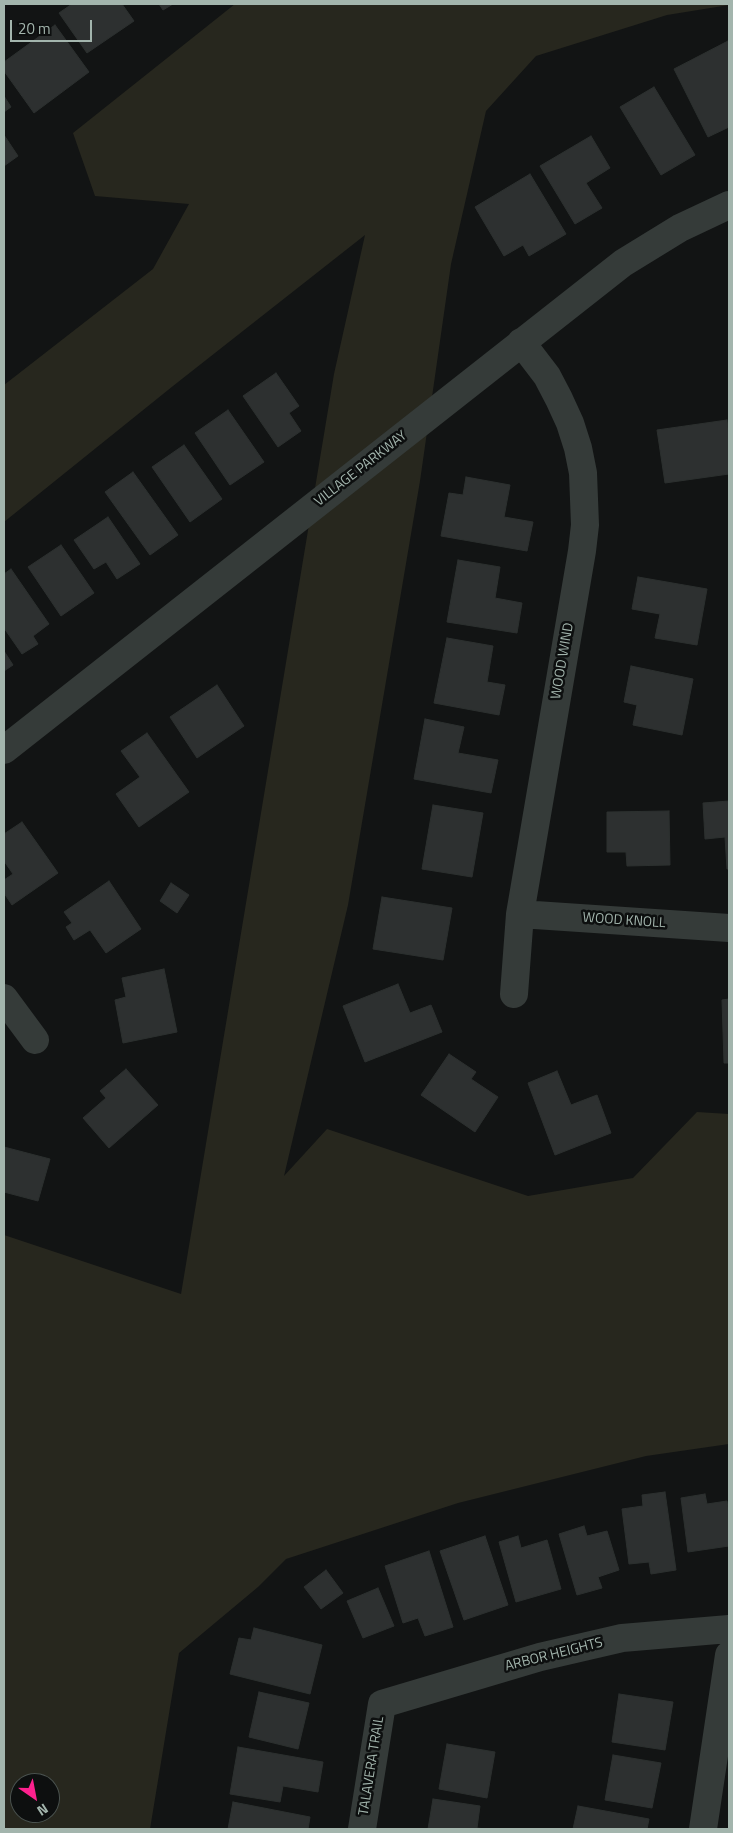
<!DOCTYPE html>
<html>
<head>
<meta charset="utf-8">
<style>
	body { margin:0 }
	#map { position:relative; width:733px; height:1833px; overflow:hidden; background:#121414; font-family:"Titillium Web",sans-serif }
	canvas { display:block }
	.frame { position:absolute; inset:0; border:5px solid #a3b5ad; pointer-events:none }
	.north { position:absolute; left:10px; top:1773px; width:50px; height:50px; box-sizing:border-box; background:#0d0f0f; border:1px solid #49514e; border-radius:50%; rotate:147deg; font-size:14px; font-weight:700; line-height:20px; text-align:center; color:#a3b5ad }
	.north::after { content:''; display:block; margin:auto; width:18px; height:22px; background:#fd218e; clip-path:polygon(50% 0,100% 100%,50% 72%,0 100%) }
	.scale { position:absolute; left:10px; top:20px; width:82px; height:22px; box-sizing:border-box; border:2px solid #a3b5ad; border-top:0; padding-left:6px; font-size:15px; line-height:18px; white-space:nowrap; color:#a3b5ad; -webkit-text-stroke:4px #0d0f0f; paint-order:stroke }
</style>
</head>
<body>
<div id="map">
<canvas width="733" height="1833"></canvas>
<div class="frame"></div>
<div class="north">N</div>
<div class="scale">20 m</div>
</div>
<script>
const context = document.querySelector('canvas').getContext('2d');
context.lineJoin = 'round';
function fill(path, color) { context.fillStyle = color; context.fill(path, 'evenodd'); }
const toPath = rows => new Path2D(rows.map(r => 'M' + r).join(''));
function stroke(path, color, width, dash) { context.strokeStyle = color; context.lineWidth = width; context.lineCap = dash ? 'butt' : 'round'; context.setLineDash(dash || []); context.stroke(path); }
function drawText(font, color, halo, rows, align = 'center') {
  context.font = font + ' "Titillium Web",sans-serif'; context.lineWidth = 5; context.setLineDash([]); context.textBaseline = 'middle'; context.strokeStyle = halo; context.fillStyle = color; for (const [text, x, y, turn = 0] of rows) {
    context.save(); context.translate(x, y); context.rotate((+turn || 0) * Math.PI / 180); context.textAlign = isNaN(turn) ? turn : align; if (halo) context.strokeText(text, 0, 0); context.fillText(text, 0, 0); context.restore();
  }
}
const green = toPath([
	[235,4,729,4,729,5,667,15,536,56,486,111,451,264,420,481,348,905,284,1176,327,1129,528,1196,633,1178,697,1112,729,1114,729,1444,646,1456,458,1503,286,1559,258,1587,179,1653,150,1829,4,1829,4,1235,181,1294,334,374,365,235,173,386,4,522,4,385,153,269,189,204,95,196,73,133],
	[20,1783,50,1783,50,1813,20,1813]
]);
const building = toPath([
	[72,4,122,4,134,21,87,53,59,13,72,4],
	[159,4,173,4,163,10,159,4],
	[55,25,89,72,34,113,4,71,4,62,55,25],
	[728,41,729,44,729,127,708,137,674,69,728,41],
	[654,87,695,155,661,175,620,107,654,87],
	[4,96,11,107,4,112,4,96],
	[4,135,18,156,4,166,4,135],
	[591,136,610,168,586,183,602,208,575,224,540,166,591,136],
	[530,174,566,234,529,256,523,245,504,256,475,207,530,174],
	[276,373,299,406,289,413,301,431,278,447,243,396,276,373],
	[228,410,264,462,230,485,195,433,228,410],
	[727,420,729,436,729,474,665,483,657,430,727,420],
	[184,445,222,499,190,522,152,467,184,445],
	[133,472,178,535,150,555,105,492,133,472],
	[466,477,510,485,504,517,533,522,527,551,441,536,449,493,463,495,466,477],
	[108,517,140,564,117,579,106,562,94,569,74,540,108,517],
	[61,545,94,593,61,616,28,567,61,545],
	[458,560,500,567,495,598,522,603,517,633,447,622,458,560],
	[11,569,49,624,33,636,38,644,22,654,4,628,4,574,11,569],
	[638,577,707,589,697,645,655,638,660,614,632,609,638,577],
	[447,638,493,646,487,682,505,685,499,715,434,703,447,638],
	[4,651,13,665,4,671,4,651],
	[631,666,693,679,682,735,633,725,637,705,624,702,631,666],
	[217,685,244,726,197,758,170,717,217,685],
	[425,719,464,727,458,753,498,760,491,793,414,779,425,719],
	[147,733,189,792,139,827,116,794,140,777,121,751,147,733],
	[729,801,729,869,727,869,725,837,705,839,703,803,729,801],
	[433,805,483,813,472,877,422,869,433,805],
	[669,811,670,865,627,866,626,852,607,852,607,812,669,811],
	[22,822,58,873,12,905,4,893,4,880,13,874,4,861,4,834,22,822],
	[109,881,141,929,106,953,90,930,74,940,66,927,72,923,64,912,109,881],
	[171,883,189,895,177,913,160,901,171,883],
	[382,897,452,908,443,960,373,949,382,897],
	[164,969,177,1032,123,1043,115,1000,126,997,122,978,164,969],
	[398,984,410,1013,431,1005,442,1032,365,1062,343,1006,398,984],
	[729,999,729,1063,724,1063,722,1000,729,999],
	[449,1054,476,1072,471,1079,498,1097,475,1132,421,1095,449,1054],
	[126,1069,158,1105,109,1148,83,1118,106,1098,100,1091,126,1069],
	[557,1071,571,1105,597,1095,611,1133,555,1155,528,1083,557,1071],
	[4,1147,50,1159,38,1201,4,1192,4,1147],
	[665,1492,676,1570,651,1574,649,1562,629,1564,622,1509,643,1506,642,1495,665,1492],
	[705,1494,707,1504,727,1501,729,1514,729,1546,688,1552,681,1498,705,1494],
	[584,1526,587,1536,607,1531,619,1570,598,1577,602,1588,577,1595,559,1534,584,1526],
	[485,1536,508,1605,464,1620,440,1551,485,1536],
	[518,1536,521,1548,547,1540,561,1589,516,1602,499,1542,518,1536],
	[429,1551,453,1627,425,1636,418,1618,403,1623,385,1566,429,1551],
	[326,1570,343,1593,321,1609,304,1587,326,1570],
	[378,1588,394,1626,363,1638,347,1601,378,1588],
	[254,1628,322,1645,310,1694,230,1674,239,1638,251,1640,254,1628],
	[259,1692,309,1703,298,1749,249,1737,259,1692],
	[619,1694,673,1702,665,1750,612,1742,619,1694],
	[447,1744,495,1752,487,1798,439,1789,447,1744],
	[238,1747,323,1762,318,1792,283,1786,280,1802,230,1794,238,1747],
	[613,1755,661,1763,652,1808,605,1800,613,1755],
	[433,1799,480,1806,477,1828,486,1829,428,1829,433,1799],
	[233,1802,310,1817,308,1829,228,1829,233,1802],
	[578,1806,649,1819,647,1829,573,1829,578,1806]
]);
const minor = toPath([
	[4,750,623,263,680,228,729,205],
	[520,914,729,928],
	[514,994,520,914,582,551,585,525,583,473,578,448,570,423,559,399,547,376,521,342],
	[4,998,35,1040],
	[362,1829,382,1704,540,1657,622,1638,729,1629],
	[703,1829,729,1655]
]);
const streetNames = [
	["VILLAGE PARKWAY",361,469,-38],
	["WOOD WIND",563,661,-80],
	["WOOD KNOLL",624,921,4],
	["ARBOR HEIGHTS",554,1655,-14],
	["TALAVERA TRAIL",372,1766,-81]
];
fill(green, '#27271e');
fill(building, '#2d3030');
stroke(building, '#2c302f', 1);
stroke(minor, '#353b39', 28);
drawText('14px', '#a3b5ad', '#0d0f0f', streetNames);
</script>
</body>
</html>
